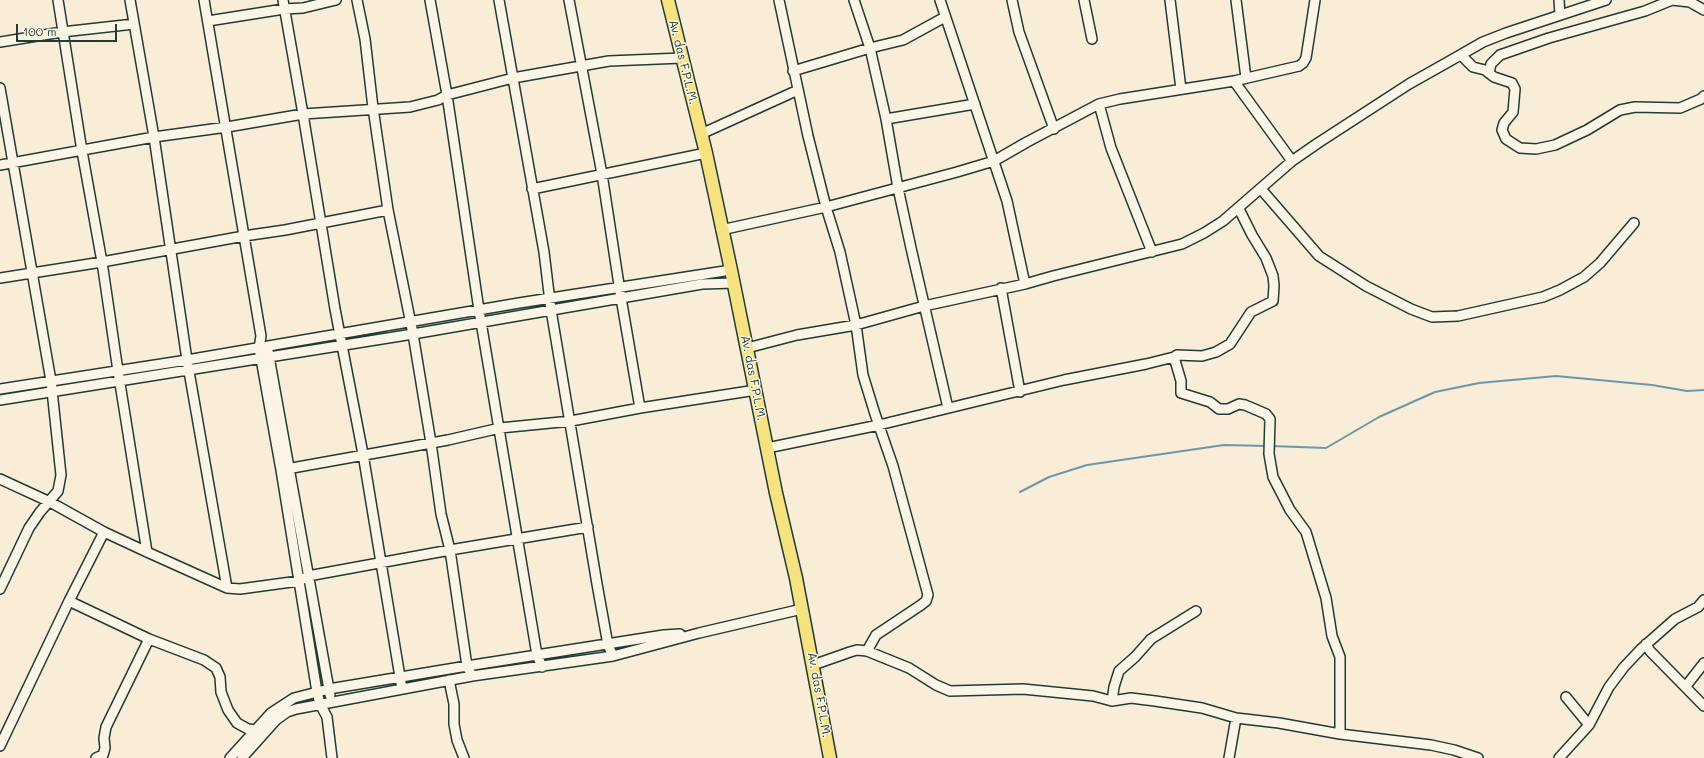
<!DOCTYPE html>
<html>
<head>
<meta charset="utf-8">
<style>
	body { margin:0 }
	#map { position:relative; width:1704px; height:758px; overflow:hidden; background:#faedd8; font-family:Mali,sans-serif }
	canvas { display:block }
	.scale { position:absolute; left:16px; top:24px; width:101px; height:18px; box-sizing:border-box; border:2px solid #1f3d34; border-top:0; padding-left:5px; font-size:12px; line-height:14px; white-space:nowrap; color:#1f3d34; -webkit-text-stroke:3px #fcf5e5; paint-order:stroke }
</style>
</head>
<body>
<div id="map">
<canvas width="1704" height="758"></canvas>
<div class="scale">100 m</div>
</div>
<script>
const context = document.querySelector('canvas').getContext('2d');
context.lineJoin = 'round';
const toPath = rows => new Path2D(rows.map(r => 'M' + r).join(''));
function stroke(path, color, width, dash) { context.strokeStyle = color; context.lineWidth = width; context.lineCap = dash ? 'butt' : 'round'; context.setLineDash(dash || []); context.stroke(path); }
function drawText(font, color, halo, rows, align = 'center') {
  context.font = font + ' Mali,sans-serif'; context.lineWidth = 3; context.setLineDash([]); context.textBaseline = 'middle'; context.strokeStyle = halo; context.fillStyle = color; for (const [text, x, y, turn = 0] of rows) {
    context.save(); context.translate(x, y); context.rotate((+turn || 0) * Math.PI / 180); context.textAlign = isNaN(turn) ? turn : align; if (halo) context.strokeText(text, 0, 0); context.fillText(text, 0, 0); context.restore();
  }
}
const stream = toPath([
	[1272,446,1326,448,1379,417,1435,392,1479,383,1556,376,1652,385,1687,391,1704,390],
	[1020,492,1049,477,1087,465,1224,445,1266,446]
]);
const minor = toPath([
	[58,0,82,151,102,262,118,371,147,552],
	[130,0,154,137,187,360,227,588],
	[204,0,261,336,259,348,281,470,317,692,320,704,327,717,332,758],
	[283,0,303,114,335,309,363,454,402,689],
	[357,0,365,39,373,108,388,210,413,334,431,443,441,514,450,550,467,666,472,676],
	[430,0,447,95,479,310,537,655,542,667],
	[499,0,544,252,551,310,597,584,608,645,613,656],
	[569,0,602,174,621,298,640,408],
	[779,0,808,136,826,207,840,252,856,325,863,375,875,414,893,466,928,595,926,601,921,605,876,635,867,651],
	[854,0,870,48,886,119,898,188,911,248,948,408],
	[940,0,1007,201,1025,284],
	[1012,0,1019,32,1054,129],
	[1084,0,1092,39],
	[1170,0,1181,89],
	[1236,0,1246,78],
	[1559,0,1560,15],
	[208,21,284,9,303,8,336,0],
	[0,42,62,32,134,24],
	[1461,55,1473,67,1485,70,1494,77,1512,83,1515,89,1513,112,1504,123,1502,130,1506,139,1520,148,1536,149,1555,145,1587,130,1620,110,1635,107,1680,108,1701,99,1704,96],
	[793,71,870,48,903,40,945,17],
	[1489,73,1491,64,1500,55,1549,38,1645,11,1672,0,1690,2,1704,10],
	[1234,81,1292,161],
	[0,88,51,381,61,475,58,491,40,512,29,528,0,589],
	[1099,104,1111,148,1152,252],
	[886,119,975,104],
	[701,134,798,90],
	[0,165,154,137,227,127,303,114,410,107,438,100,447,95,513,78,609,61,682,58],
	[532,189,706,153],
	[1261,189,1319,256,1366,286,1411,309,1432,317,1458,316,1543,297,1560,290,1584,277,1600,263,1634,223],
	[721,230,826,207,957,172,994,161,1027,142,1099,104,1120,99,1234,81,1299,66,1303,63,1306,58,1315,0],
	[0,278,102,262,244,236,285,230,388,210],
	[1001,288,1020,392],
	[747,348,797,335,856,325,924,306,1025,284,1053,276,1182,244,1204,233,1223,221,1292,161,1318,143,1409,84,1448,62,1483,42,1506,33,1606,0],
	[268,351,330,695],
	[1174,357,1181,381,1181,393,1210,402,1219,409,1228,409,1239,404,1245,405,1266,414,1270,419,1269,454,1273,477,1290,510,1306,532,1326,598,1332,636,1340,657,1340,734],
	[0,389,187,360,519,303,731,270],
	[0,400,413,334,702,284,734,283],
	[767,448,879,425,1064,380,1146,364,1174,357,1177,355,1202,356,1216,352,1230,344,1251,312,1273,301,1274,286,1273,276,1266,258,1252,235,1239,209],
	[281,470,448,440,500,428,571,421,640,408,756,390],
	[0,479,50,502,104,532,147,552,227,588,240,589,299,581,308,576,450,550,588,527],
	[69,601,149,639,204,660,216,668,220,677,221,692,228,710,237,723,248,729,255,730],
	[1646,644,1650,651,1704,706],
	[813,665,850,652,857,650,867,651,909,668,936,685,950,691,1023,689,1093,696,1112,701,1131,698,1155,701,1202,708,1236,718,1279,723,1340,734,1431,745,1454,750,1478,758],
	[449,680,454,704,454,724,457,740,464,758],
	[1686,686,1704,663],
	[1566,697,1589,725],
	[1112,701,1114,687,1119,671,1135,657,1151,639,1196,611],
	[0,746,69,601,104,532],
	[96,758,103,755,105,748,104,738,106,727,149,639],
	[230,758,271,713,294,698,302,696,329,689,467,666,664,635,680,634],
	[242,758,276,720,287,712,296,709,472,676,613,656,699,633,802,609],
	[1229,758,1236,718],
	[1559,758,1589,725,1609,687,1624,667,1641,649,1675,619,1698,607,1704,600]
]);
const major = toPath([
	[668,0,706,153,731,270,776,493,796,578,830,758]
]);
const streetNames = [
	["Av. das F.P.L.M.",683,62,76],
	["Av. das F.P.L.M.",753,378,79],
	["Av. das F.P.L.M.",819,695,80]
];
stroke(stream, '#6899ab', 2);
stroke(minor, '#1f3d34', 12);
stroke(major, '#1f3d34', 15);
stroke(minor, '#fcf5e5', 9);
stroke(major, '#f6e281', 12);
drawText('12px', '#1f3d34', '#fcf5e5', streetNames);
</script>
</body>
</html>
